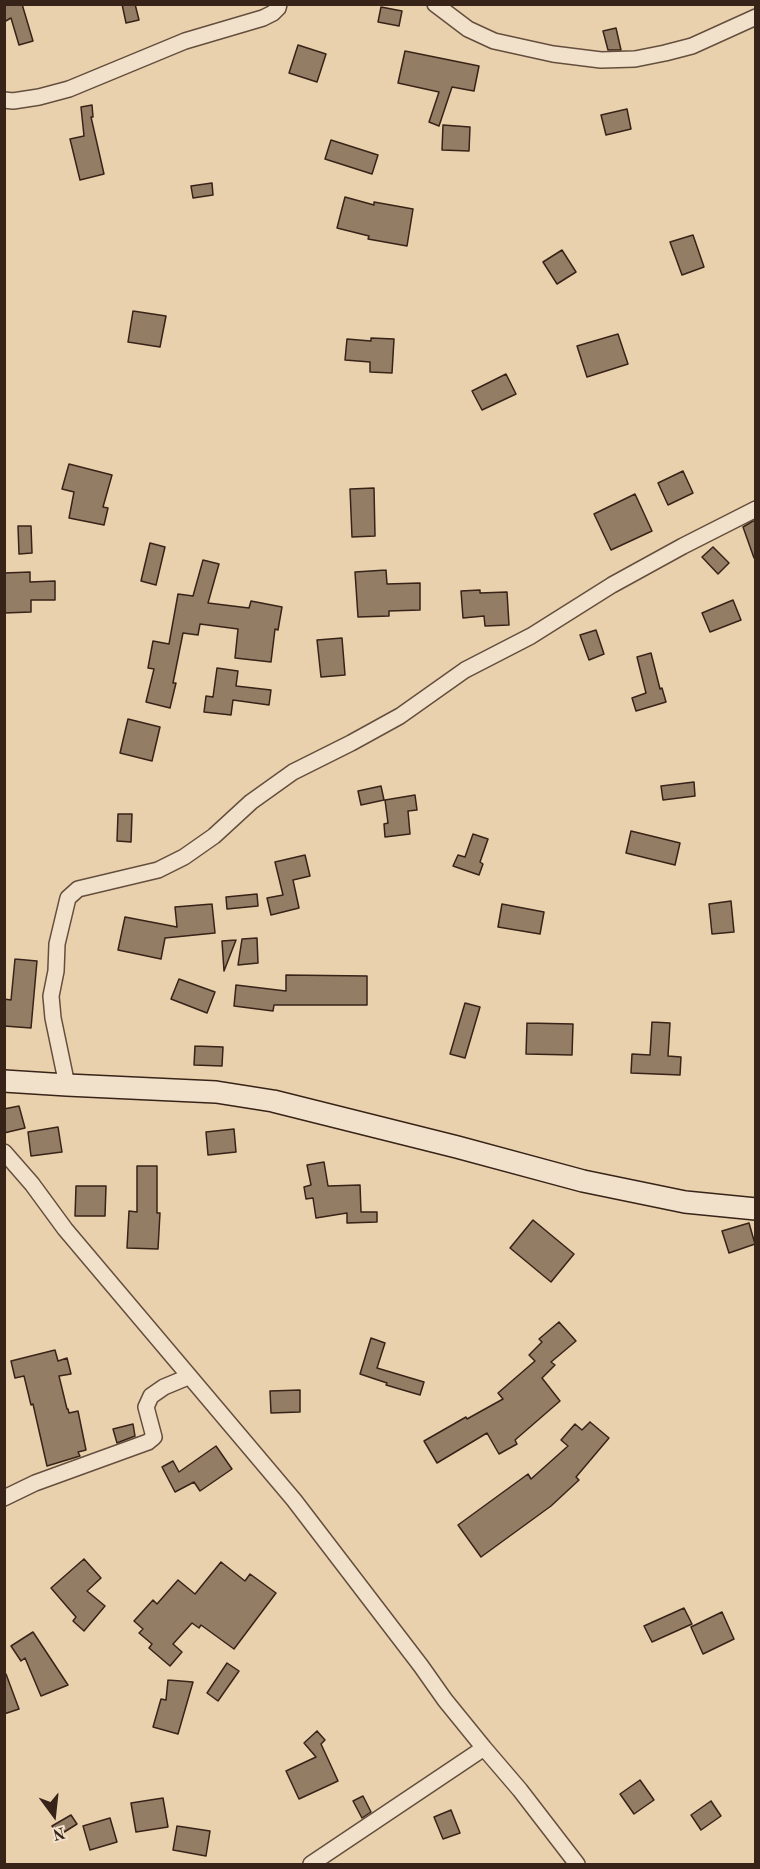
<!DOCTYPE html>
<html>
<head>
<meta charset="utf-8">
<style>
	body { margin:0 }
	#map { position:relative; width:760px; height:1869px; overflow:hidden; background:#ead1ad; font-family:"Old Standard TT",serif }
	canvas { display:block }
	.frame { position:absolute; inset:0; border:6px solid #372318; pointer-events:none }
	.north { position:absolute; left:24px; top:1785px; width:60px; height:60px; -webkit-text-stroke:4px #f1e1ca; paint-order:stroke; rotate:165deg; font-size:16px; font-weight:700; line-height:24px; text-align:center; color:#372318 }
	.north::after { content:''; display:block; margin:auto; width:21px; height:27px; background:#372318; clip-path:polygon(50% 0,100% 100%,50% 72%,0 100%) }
</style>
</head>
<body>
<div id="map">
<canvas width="760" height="1869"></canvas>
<div class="frame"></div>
<div class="north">N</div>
</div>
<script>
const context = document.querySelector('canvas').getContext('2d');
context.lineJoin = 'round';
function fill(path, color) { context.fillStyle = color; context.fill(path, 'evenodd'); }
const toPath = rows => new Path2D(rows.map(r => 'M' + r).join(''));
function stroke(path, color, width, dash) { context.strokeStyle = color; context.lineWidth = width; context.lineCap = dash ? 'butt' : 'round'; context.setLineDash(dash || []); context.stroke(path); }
const building = toPath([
	[4,4,22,4,33,41,19,45,11,18,4,22,4,4],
	[122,4,135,4,139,20,126,23,122,4],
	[381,7,402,11,399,26,378,22,381,7],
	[616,28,621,50,608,50,603,31,616,28],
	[298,45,326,54,317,82,289,73,298,45],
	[405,51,479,66,474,91,452,87,439,126,429,122,439,92,398,83,405,51],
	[92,105,93,117,91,117,104,174,80,180,70,139,84,136,81,107,92,105],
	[627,109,631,129,606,135,601,115,627,109],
	[443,125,470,127,469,151,442,150,443,125],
	[331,140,378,155,372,174,325,159,331,140],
	[212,183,213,195,193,198,191,186,212,183],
	[345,197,374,205,374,202,413,209,407,246,368,239,369,236,337,228,345,197],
	[693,235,704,267,682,275,670,242,693,235],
	[562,250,576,272,557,284,543,262,562,250],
	[133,311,166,316,160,347,128,342,133,311],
	[618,334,628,364,587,377,577,346,618,334],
	[371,338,394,339,392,373,370,372,370,362,345,360,347,339,371,341,371,338],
	[506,374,516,394,482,410,472,391,506,374],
	[69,464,112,475,103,507,108,508,104,525,69,518,74,492,62,489,69,464],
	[683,471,693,493,668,505,658,483,683,471],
	[374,488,375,536,352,537,350,489,374,488],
	[635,494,652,531,611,550,594,514,635,494],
	[753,521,756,521,756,557,754,558,743,527,753,521],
	[18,526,31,526,32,553,19,554,18,526],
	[150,543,165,547,156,585,141,581,150,543],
	[713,547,729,563,718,574,702,557,713,547],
	[203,560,219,564,208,603,249,608,251,601,282,607,278,630,275,629,271,662,235,658,238,629,200,624,198,635,183,633,173,683,176,683,170,708,146,702,154,669,148,668,153,641,169,644,178,594,193,596,203,560],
	[386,570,387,584,420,583,420,610,389,611,389,616,358,617,355,572,386,570],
	[30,572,30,582,55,581,55,600,31,600,31,612,4,613,4,573,30,572],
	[480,590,480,593,507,592,509,625,485,626,484,616,463,618,461,591,480,590],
	[733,600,741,620,710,632,702,613,733,600],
	[596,630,604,654,589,660,580,635,596,630],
	[342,638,345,675,321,677,317,640,342,638],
	[651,653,660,689,662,688,666,702,636,711,632,698,646,693,637,657,651,653],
	[217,668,238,671,236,686,271,690,269,705,233,700,231,715,204,712,206,696,213,697,217,668],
	[128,719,160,727,152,761,120,753,128,719],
	[694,782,695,796,663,800,661,786,694,782],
	[381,786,384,800,361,805,358,791,381,786],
	[415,795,417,810,408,811,410,834,385,837,384,824,388,823,385,800,415,795],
	[118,814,132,814,131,842,117,841,118,814],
	[631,831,680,843,675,865,626,853,631,831],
	[473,834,488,839,480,862,483,864,479,875,453,866,458,855,465,857,473,834],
	[305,855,310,876,293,880,299,908,271,915,267,898,283,895,275,862,305,855],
	[257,894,258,906,227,909,226,897,257,894],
	[731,901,734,932,712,934,709,904,731,901],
	[212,904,215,933,165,938,161,959,118,950,125,917,177,927,175,907,212,904],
	[502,904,544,912,540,934,498,927,502,904],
	[257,938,258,963,238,965,242,939,257,938],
	[236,940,224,971,222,941,236,940],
	[15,959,37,961,31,1028,4,1026,4,999,11,1000,15,959],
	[286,975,367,976,367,1005,274,1005,273,1011,234,1006,236,985,286,991,286,975],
	[179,979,215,992,207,1013,171,999,179,979],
	[465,1003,480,1007,465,1058,450,1054,465,1003],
	[652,1022,670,1023,668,1056,681,1057,680,1075,631,1073,632,1054,650,1055,652,1022],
	[527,1023,573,1024,572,1055,526,1054,527,1023],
	[195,1046,223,1047,222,1066,194,1065,195,1046],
	[19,1106,25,1128,4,1133,4,1109,19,1106],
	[58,1127,62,1152,31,1156,28,1132,58,1127],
	[234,1129,236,1152,208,1155,206,1132,234,1129],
	[324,1162,328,1186,360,1185,361,1212,377,1212,377,1222,347,1223,347,1213,316,1218,313,1198,306,1199,304,1187,311,1185,307,1165,324,1162],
	[137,1166,157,1166,157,1213,160,1213,158,1249,127,1248,129,1211,137,1212,137,1166],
	[76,1186,106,1186,105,1216,75,1216,76,1186],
	[533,1220,574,1254,551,1282,510,1248,533,1220],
	[749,1223,755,1244,729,1253,722,1231,749,1223],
	[559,1322,576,1341,551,1362,555,1365,542,1378,560,1401,515,1440,517,1444,499,1454,487,1433,437,1463,424,1441,466,1417,467,1419,503,1399,498,1393,535,1361,529,1355,542,1342,539,1339,559,1322],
	[371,1338,385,1343,377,1368,424,1382,420,1395,386,1385,387,1383,360,1374,371,1338],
	[55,1350,58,1361,67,1358,71,1374,59,1376,67,1409,68,1409,69,1413,78,1411,86,1450,78,1452,80,1456,47,1466,33,1404,31,1405,24,1376,15,1378,11,1361,55,1350],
	[300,1390,300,1412,271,1413,270,1391,300,1390],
	[590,1422,609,1438,576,1477,579,1480,551,1506,481,1557,458,1525,528,1474,531,1479,568,1446,561,1440,575,1424,582,1430,590,1422],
	[133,1424,135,1436,117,1443,113,1429,133,1424],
	[216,1446,232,1469,200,1491,194,1482,175,1492,162,1467,173,1461,179,1472,216,1446],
	[84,1559,101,1578,87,1591,105,1606,84,1631,73,1621,76,1617,51,1588,84,1559],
	[221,1562,245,1581,250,1574,276,1593,234,1649,201,1625,199,1628,192,1623,173,1644,182,1652,170,1666,149,1648,152,1644,139,1633,143,1629,134,1621,153,1600,157,1604,178,1580,195,1594,221,1562],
	[684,1608,692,1624,652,1642,644,1626,684,1608],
	[722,1612,734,1639,703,1654,691,1627,722,1612],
	[33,1632,68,1685,41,1696,25,1658,21,1661,11,1646,33,1632],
	[227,1663,239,1671,218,1701,207,1693,227,1663],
	[4,1674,6,1674,19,1709,4,1714,4,1674],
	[168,1680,193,1682,178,1734,153,1727,161,1699,166,1700,168,1680],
	[317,1731,325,1740,321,1744,338,1781,299,1799,286,1771,316,1757,304,1743,317,1731],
	[640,1780,654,1800,634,1814,620,1794,640,1780],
	[363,1796,371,1812,362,1818,353,1801,363,1796],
	[163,1798,168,1827,136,1832,131,1803,163,1798],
	[711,1801,721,1816,701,1830,691,1815,711,1801],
	[451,1810,460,1833,443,1839,434,1817,451,1810],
	[71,1815,77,1824,58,1836,52,1826,71,1815],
	[110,1818,117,1842,90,1850,83,1826,110,1818],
	[177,1826,210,1831,206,1856,173,1850,177,1826]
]);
const street = toPath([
	[435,4,468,29,494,41,553,54,601,60,635,59,665,53,692,46,756,17],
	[4,100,13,101,39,97,69,89,185,41,263,18,273,13,278,8,279,4],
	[67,1085,53,1018,51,996,56,971,57,944,68,898,78,889,158,870,184,857,214,836,251,802,293,772,351,743,400,716,465,670,531,636,612,585,683,546,756,509],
	[4,1152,32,1184,65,1229,294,1500,421,1666,445,1700,484,1748,520,1790,577,1864],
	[4,1498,35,1483,148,1442,154,1437,146,1407,151,1396,164,1387,188,1377],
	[311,1864,484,1748]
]);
const secondary = toPath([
	[4,1081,67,1085,216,1092,273,1101,457,1147,583,1181,685,1202,756,1209]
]);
fill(building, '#947d65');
stroke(building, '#372318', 1.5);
stroke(street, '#644e3d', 18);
stroke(secondary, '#372318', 24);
stroke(street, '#f1e1ca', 15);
stroke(secondary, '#f1e1ca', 21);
</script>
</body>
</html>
